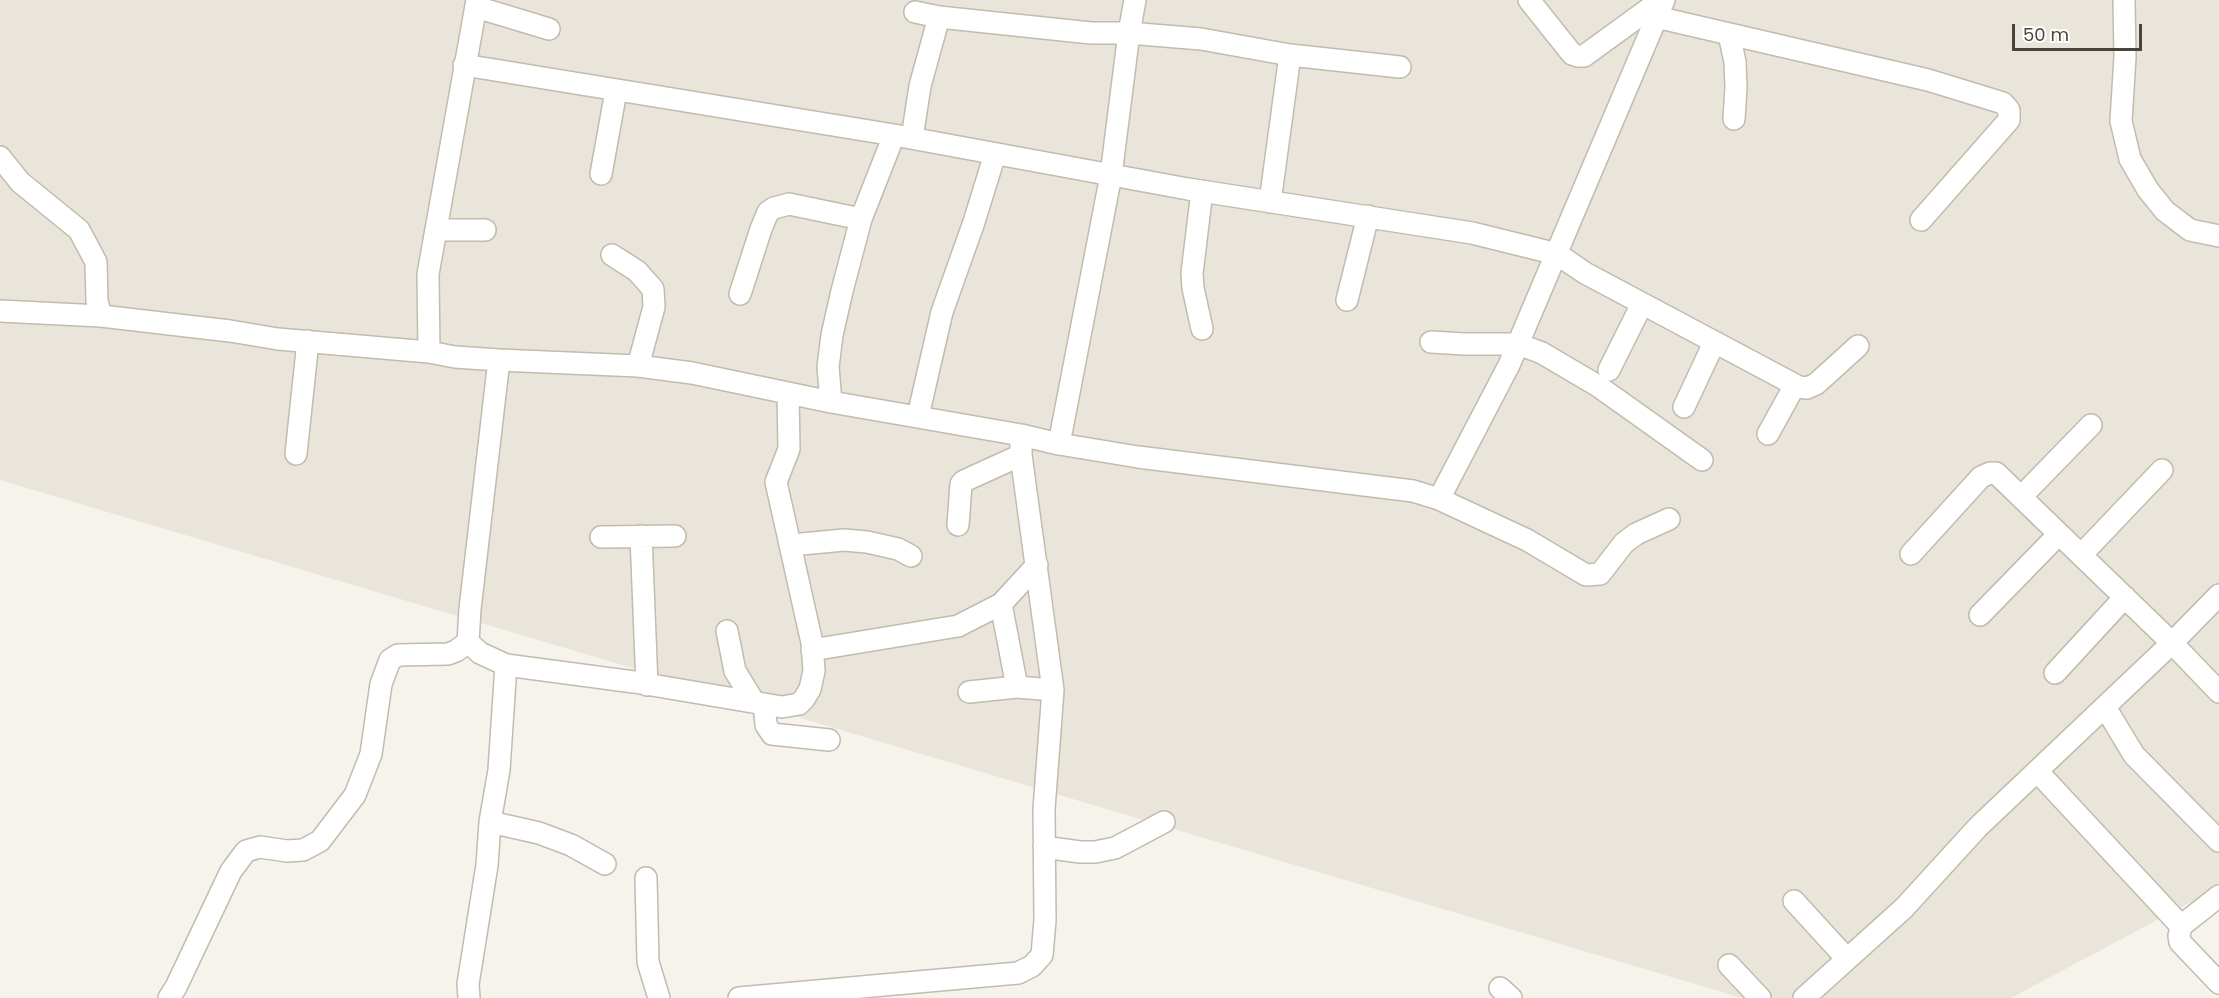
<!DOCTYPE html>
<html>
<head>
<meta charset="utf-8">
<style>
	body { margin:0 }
	#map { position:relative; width:2219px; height:998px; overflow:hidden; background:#f6f3ec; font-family:Poppins,sans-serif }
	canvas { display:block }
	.scale { position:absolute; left:2012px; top:24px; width:130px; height:27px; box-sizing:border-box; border:3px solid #4b4439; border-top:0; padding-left:8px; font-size:18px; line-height:21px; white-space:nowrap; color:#4b4439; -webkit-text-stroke:4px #fff; paint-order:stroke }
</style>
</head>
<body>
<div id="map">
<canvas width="2219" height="998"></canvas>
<div class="scale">50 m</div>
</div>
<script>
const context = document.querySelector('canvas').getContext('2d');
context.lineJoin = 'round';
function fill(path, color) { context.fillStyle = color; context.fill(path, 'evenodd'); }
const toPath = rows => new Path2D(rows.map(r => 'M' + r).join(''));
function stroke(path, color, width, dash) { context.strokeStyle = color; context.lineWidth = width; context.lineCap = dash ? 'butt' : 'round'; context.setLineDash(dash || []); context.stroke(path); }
const residential = toPath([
	[0,0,2219,0,2219,887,2011,998,1742,998,0,480]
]);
const minor = toPath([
	[1529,0,1572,54,1578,56,1584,56,1661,0],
	[2124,0,2125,57,2121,121,2130,159,2148,190,2165,211,2190,230,2219,236],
	[476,7,549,29],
	[939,17,1091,33,1129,33,1201,39,1290,55,1400,67],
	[1656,17,1928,80,2003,103,2009,110,2009,120,1921,220],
	[1729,34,1735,62,1736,87,1734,119],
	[464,65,894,135,1188,189,1472,233,1557,254,1585,273,1799,387,1807,388,1816,384,1858,346],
	[912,138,920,86,939,17,915,12],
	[0,157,20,182,79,230,96,262,97,301,101,316],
	[601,174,616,91],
	[1270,202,1290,55],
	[437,230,485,230],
	[612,255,637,271,653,289,654,307,638,366],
	[740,294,761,229,768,212,774,208,789,204,861,219],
	[1347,300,1368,216],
	[0,311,101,316,230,331,278,339,429,352],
	[1202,329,1193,288,1192,273,1202,191],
	[1431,342,1464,344,1518,344,1542,353,1598,386,1702,460],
	[499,360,638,366,692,373,831,402,1021,435,1059,444,1138,457,1413,491,1439,499,1527,540,1586,575,1600,574,1624,543,1636,534,1669,519],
	[1609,370,1642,304],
	[831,402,828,367,832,335,842,291,861,219,894,135],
	[1684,407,1714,343],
	[918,416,942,312,974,222,995,154],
	[1768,434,1795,385],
	[1059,444,1111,175,1129,33,1135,0],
	[296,454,308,341],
	[2021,497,2091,425],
	[1439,499,1509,365,1664,0],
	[958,525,961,484,964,481,1021,455],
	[641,536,647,685],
	[601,537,675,536],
	[791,545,844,540,867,542,898,549,911,556],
	[1911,554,1981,477,1990,473,1996,473,2172,643,2219,692],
	[2081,555,2162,470],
	[1037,565,1001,604,1017,687,1053,690],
	[1980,615,2059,534],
	[727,631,735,671,754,702],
	[812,650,958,626,1001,604],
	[506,665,634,682,782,707,799,704,804,699,810,689,814,671,812,643,776,482,789,449,788,393],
	[2055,673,2125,597],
	[969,692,1017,687],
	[764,704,766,725,772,734,829,740],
	[2105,707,2134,755,2219,841],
	[2037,771,2181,926],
	[490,822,539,833,571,845,605,864],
	[1044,847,1080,852,1095,852,1115,848,1164,822],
	[646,878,648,962,659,998],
	[2219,896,2181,926,2179,936,2180,942,2219,983],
	[1794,901,1847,959],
	[1729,965,1760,998],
	[1500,988,1511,998],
	[169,998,176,987,231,871,246,851,260,847,287,851,303,850,320,841,355,795,371,754,381,684,390,660,398,655,448,654,456,651,468,642],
	[469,998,468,984,487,865,490,822,499,770,506,665,480,653,468,642,470,609,499,360,455,357,429,352,428,274,477,0],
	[739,998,1018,973,1032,966,1042,955,1045,920,1044,809,1053,690,1021,455,1021,435],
	[1804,998,1904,908,1978,827,2172,643,2219,595]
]);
fill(residential, '#eae5da');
stroke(minor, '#c2bbae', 24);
stroke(minor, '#fff', 21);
</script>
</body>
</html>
